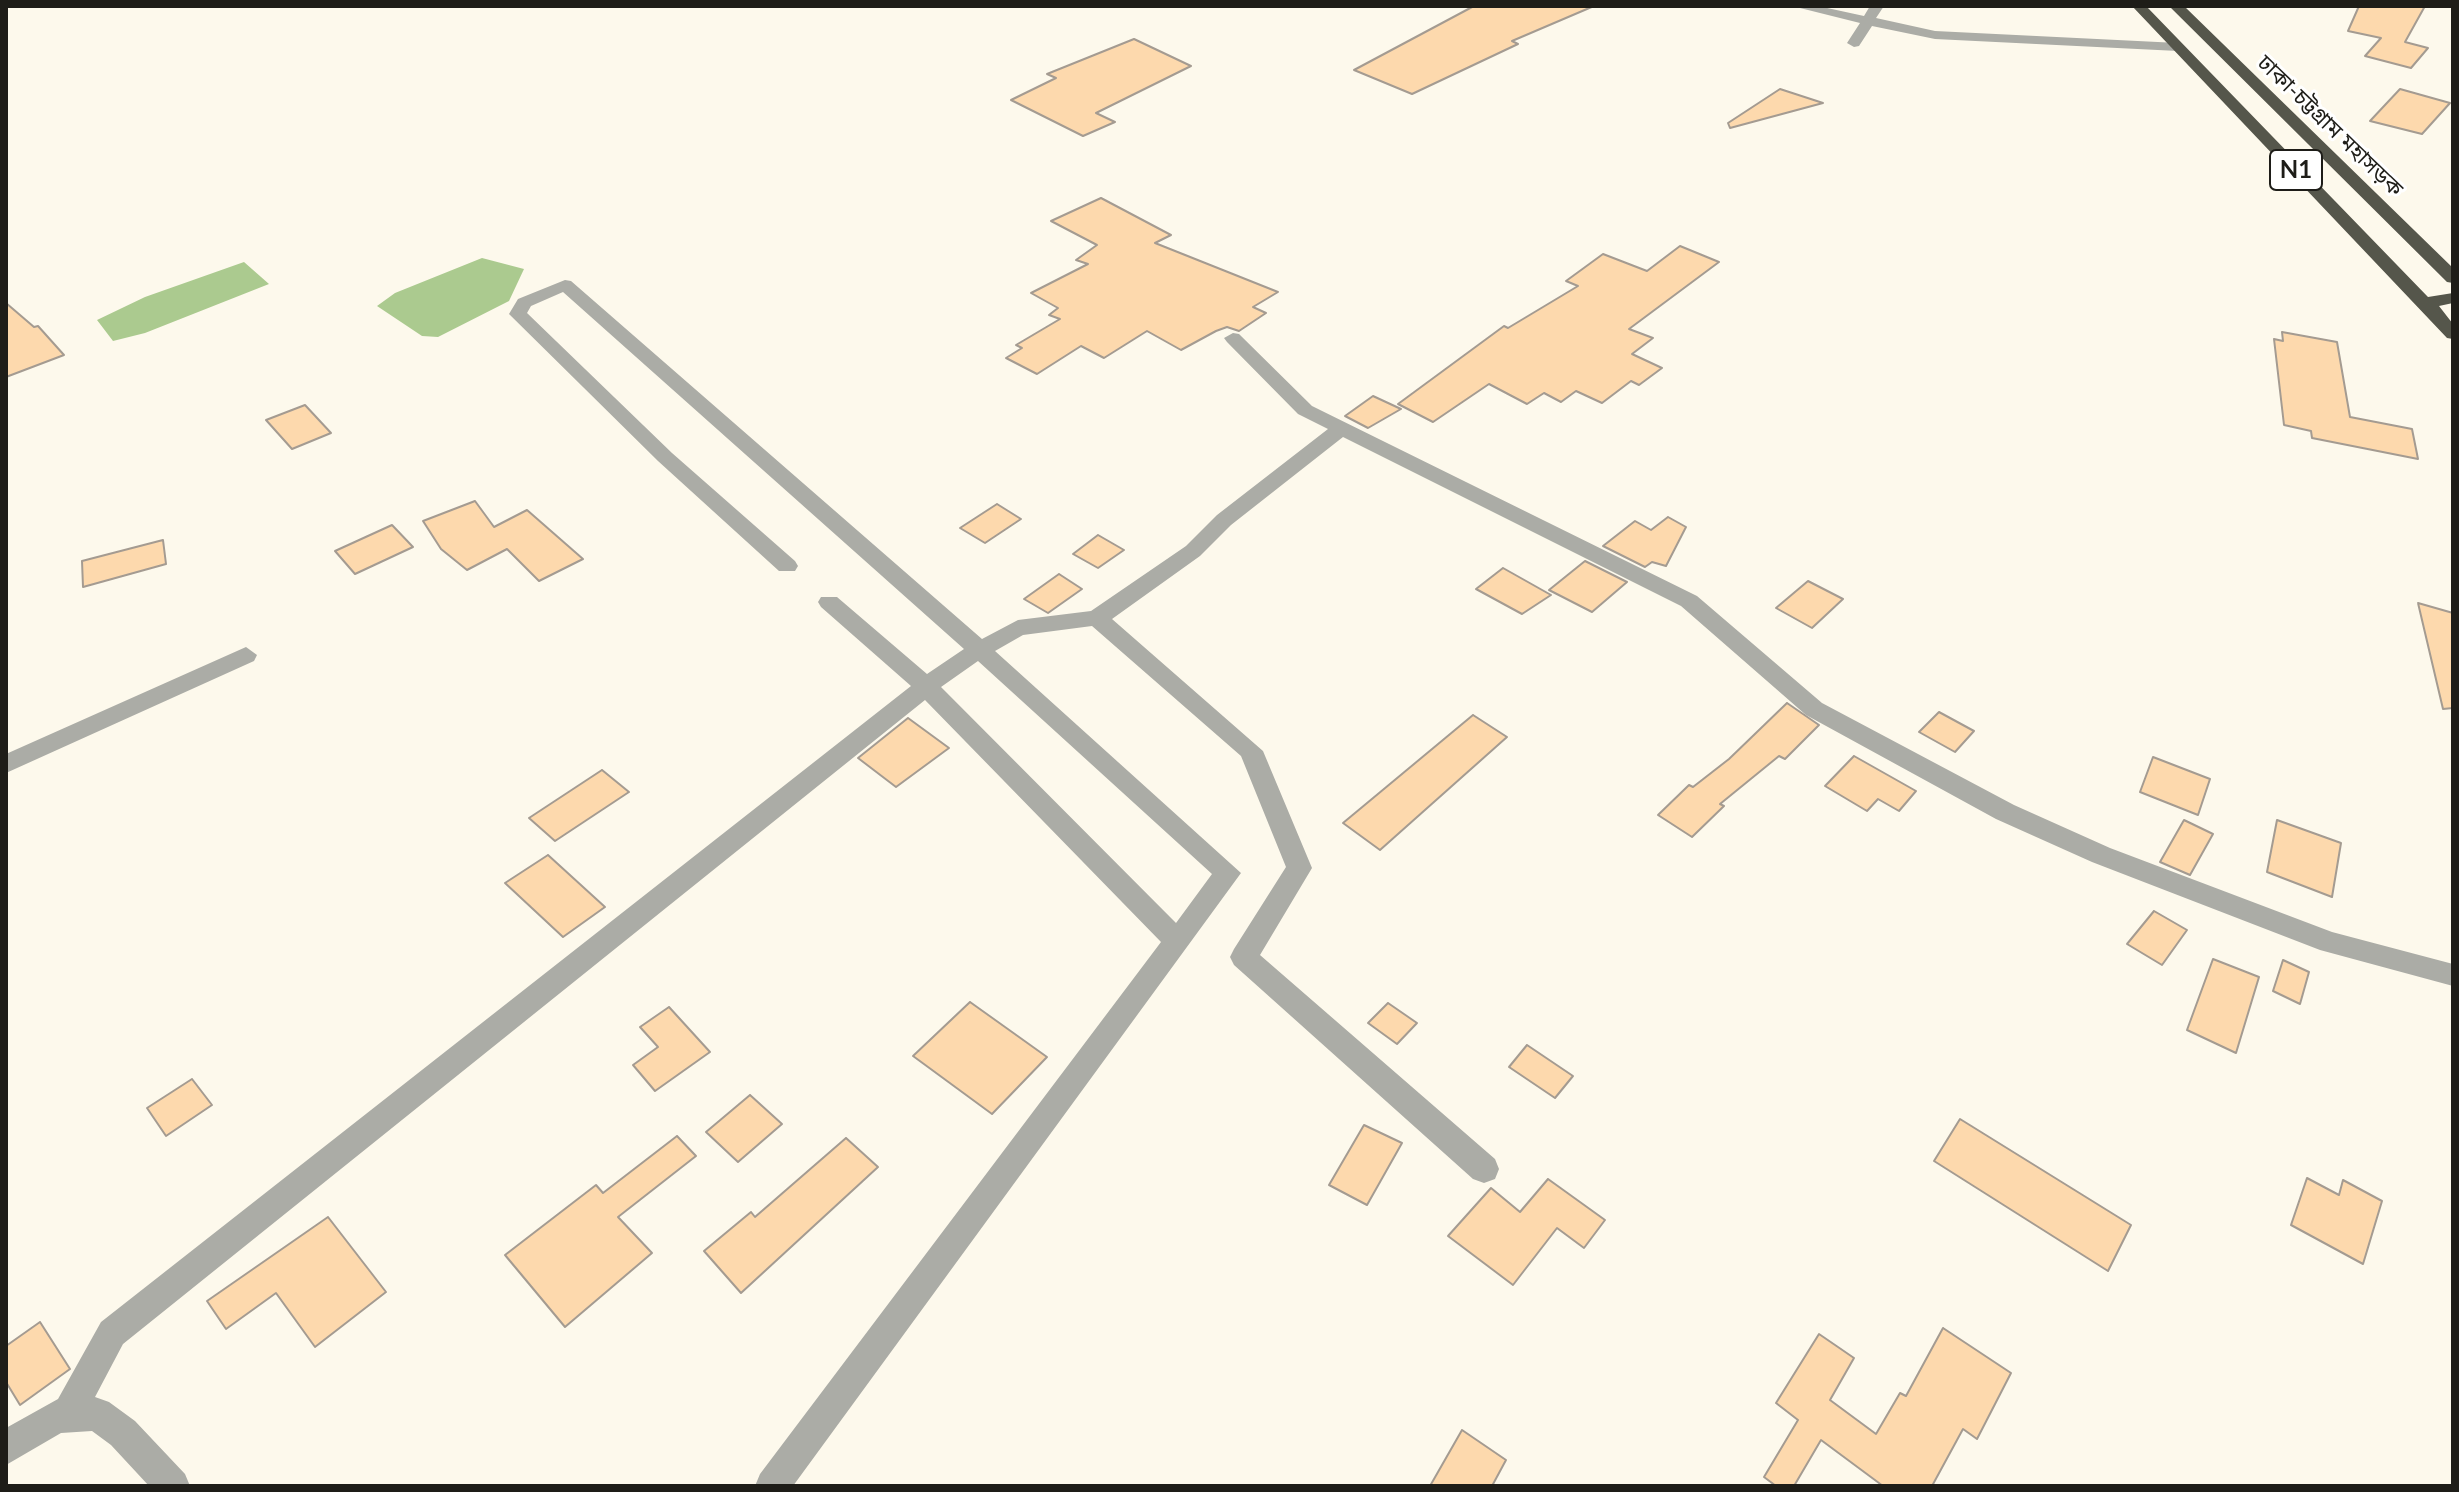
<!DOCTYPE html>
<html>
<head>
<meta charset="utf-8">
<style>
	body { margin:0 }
	#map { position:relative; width:2459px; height:1492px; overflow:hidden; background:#fdf9ec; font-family:Lato,sans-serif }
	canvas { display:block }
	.frame { position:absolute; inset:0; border:8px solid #1e1d18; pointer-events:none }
</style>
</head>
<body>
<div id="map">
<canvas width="2459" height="1492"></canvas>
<div class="frame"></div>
</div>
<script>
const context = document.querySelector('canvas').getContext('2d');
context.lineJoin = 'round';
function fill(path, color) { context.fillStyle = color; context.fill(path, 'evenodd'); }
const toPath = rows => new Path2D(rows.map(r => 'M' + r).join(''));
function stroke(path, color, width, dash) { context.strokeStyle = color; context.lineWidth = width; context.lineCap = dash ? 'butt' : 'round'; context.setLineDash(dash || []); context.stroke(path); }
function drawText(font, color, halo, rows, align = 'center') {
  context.font = font + ' Lato,"Noto Sans Bengali",sans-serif'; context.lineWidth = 6; context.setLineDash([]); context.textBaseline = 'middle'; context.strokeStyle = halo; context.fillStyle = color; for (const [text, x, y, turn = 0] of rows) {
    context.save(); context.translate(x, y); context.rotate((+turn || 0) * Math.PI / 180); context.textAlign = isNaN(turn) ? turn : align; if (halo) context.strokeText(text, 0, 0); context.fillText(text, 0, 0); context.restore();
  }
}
const water = toPath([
	[482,258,524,269,509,301,438,337,422,336,377,306,395,293],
	[244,262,269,284,145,333,113,341,97,320,145,297]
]);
const building = toPath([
	[1474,6,1594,6,1512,41,1518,44,1412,94,1354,70,1474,6],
	[2359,6,2425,6,2405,42,2428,48,2411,68,2365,56,2381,38,2348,31,2359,6],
	[1134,39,1191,66,1096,113,1115,122,1083,136,1011,100,1056,78,1047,74,1134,39],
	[1780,89,1823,103,1730,128,1728,123,1780,89],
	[2400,89,2450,103,2422,134,2370,121,2400,89],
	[1101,198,1171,235,1155,243,1278,292,1253,307,1266,313,1239,331,1227,327,1216,331,1181,350,1147,331,1104,358,1081,346,1037,374,1006,358,1022,348,1016,345,1060,319,1049,315,1058,308,1031,293,1088,264,1076,260,1097,245,1051,221,1101,198],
	[1680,246,1719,262,1629,329,1653,338,1632,354,1662,368,1639,385,1631,381,1602,403,1576,391,1561,402,1544,393,1527,404,1489,384,1433,422,1398,404,1504,326,1508,328,1578,286,1566,281,1603,254,1647,271,1680,246],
	[6,303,34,327,38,326,64,355,6,377,6,303],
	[2282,332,2337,342,2350,417,2412,429,2418,459,2312,438,2311,431,2284,425,2274,339,2283,341,2282,332],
	[1373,396,1401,409,1368,428,1345,416,1373,396],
	[305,405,331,433,292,449,266,420,305,405],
	[475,501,494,527,527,510,583,559,539,581,507,549,467,570,441,549,423,521,475,501],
	[997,504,1021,519,985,543,960,528,997,504],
	[1668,517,1686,527,1666,566,1652,562,1645,567,1603,546,1635,521,1651,530,1668,517],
	[392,525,413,547,355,574,335,551,392,525],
	[1098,535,1124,550,1098,568,1073,554,1098,535],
	[163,540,166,564,83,587,82,561,163,540],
	[1585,561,1627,582,1592,612,1549,590,1585,561],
	[1503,568,1551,595,1522,614,1476,589,1503,568],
	[1059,574,1082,589,1048,613,1024,599,1059,574],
	[1808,581,1843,599,1812,628,1776,608,1808,581],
	[2418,603,2453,613,2453,708,2443,709,2418,603],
	[1787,703,1819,725,1785,759,1779,756,1720,804,1724,806,1692,837,1658,815,1689,785,1693,787,1729,759,1787,703],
	[1939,712,1974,731,1955,752,1919,732,1939,712],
	[1473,715,1507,737,1380,850,1343,823,1473,715],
	[908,718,949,748,896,787,858,758,908,718],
	[1854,756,1916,791,1899,811,1878,799,1867,811,1825,786,1854,756],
	[2153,757,2210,779,2198,815,2140,792,2153,757],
	[602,770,629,792,555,841,529,818,602,770],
	[2184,820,2213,834,2190,875,2160,862,2184,820],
	[2277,820,2341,843,2332,897,2267,872,2277,820],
	[548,855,605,907,563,937,505,883,548,855],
	[2154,911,2187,930,2162,965,2127,944,2154,911],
	[2213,959,2259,977,2236,1053,2187,1030,2213,959],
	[2283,960,2309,972,2300,1004,2273,991,2283,960],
	[970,1002,1047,1057,992,1114,913,1056,970,1002],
	[1388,1003,1417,1023,1397,1044,1368,1023,1388,1003],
	[669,1007,710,1052,655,1091,633,1065,658,1047,640,1027,669,1007],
	[1527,1045,1573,1076,1555,1098,1509,1067,1527,1045],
	[192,1079,212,1105,166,1136,147,1108,192,1079],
	[750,1095,782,1124,738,1162,706,1132,750,1095],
	[1960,1119,2131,1225,2108,1271,1934,1161,1960,1119],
	[1364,1125,1402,1143,1367,1205,1329,1185,1364,1125],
	[677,1136,696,1156,618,1217,652,1253,565,1327,505,1255,596,1185,603,1193,677,1136],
	[846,1138,878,1167,741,1293,704,1251,751,1212,755,1217,846,1138],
	[2307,1178,2339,1195,2343,1180,2382,1201,2363,1264,2291,1225,2307,1178],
	[1548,1179,1605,1220,1584,1248,1557,1228,1513,1285,1448,1236,1491,1188,1520,1212,1548,1179],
	[328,1217,386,1292,315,1347,276,1293,226,1329,207,1301,328,1217],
	[40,1322,70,1369,20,1405,6,1382,6,1346,40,1322],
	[1943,1328,2011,1373,1977,1439,1963,1429,1932,1486,1883,1486,1821,1440,1794,1486,1776,1486,1764,1477,1798,1420,1776,1403,1819,1334,1854,1358,1830,1400,1876,1434,1900,1393,1906,1396,1943,1328],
	[1462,1430,1506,1460,1492,1486,1430,1486,1462,1430]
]);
const minor = toPath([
	[1792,6,1818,6,1864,16,1870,6,1884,6,1876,18,1935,31,2178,43,2185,47,2178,51,1935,39,1872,26,1859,46,1854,47,1847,43,1860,23,1792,6],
	[565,280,571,281,982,639,1018,620,1091,611,1186,546,1217,515,1328,429,1298,414,1227,342,1224,338,1233,333,1239,334,1312,406,1697,596,1822,703,2014,805,2110,848,2332,932,2453,964,2453,986,2320,950,2092,862,1996,819,1806,715,1681,606,1343,437,1231,525,1200,556,1112,619,1263,751,1312,868,1260,955,1495,1159,1499,1169,1495,1179,1484,1183,1473,1179,1234,965,1230,957,1234,949,1286,867,1241,756,1092,626,1023,635,995,651,1241,873,793,1486,755,1486,760,1474,1161,942,925,700,123,1344,95,1397,109,1402,135,1421,185,1474,190,1486,149,1486,111,1445,92,1431,61,1433,6,1465,6,1428,58,1399,101,1322,911,686,821,607,818,602,821,597,837,597,927,674,964,649,563,292,531,306,527,313,672,453,795,561,798,566,795,571,779,571,658,461,509,314,518,299,565,280],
	[978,661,1212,874,1176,923,941,687,978,661],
	[246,647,257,655,254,661,6,773,6,754,246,647]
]);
const highway = toPath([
	[2132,6,2146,6,2428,297,2453,293,2453,303,2439,306,2453,324,2453,339,2447,338,2132,6],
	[2169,6,2184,6,2453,268,2453,283,2447,282,2169,6]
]);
const farStreetnames = [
	["ঢাকা-চট্টগ্রাম মহাসড়ক",2330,126,44]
];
const shields = [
	[2296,170,52]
];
const shieldNames = [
	["N1",2296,170]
];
fill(water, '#abca8f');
fill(building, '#fdd9ad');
stroke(building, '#a49b91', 2);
fill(minor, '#abaca6');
fill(highway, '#55564b');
drawText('22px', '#1e1d18', '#fff', farStreetnames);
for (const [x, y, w] of shields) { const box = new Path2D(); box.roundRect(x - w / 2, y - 20, w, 40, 6); context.fillStyle = '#fff'; context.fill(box); stroke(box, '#1e1d18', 2); }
drawText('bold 24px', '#1e1d18', null, shieldNames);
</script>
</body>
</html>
